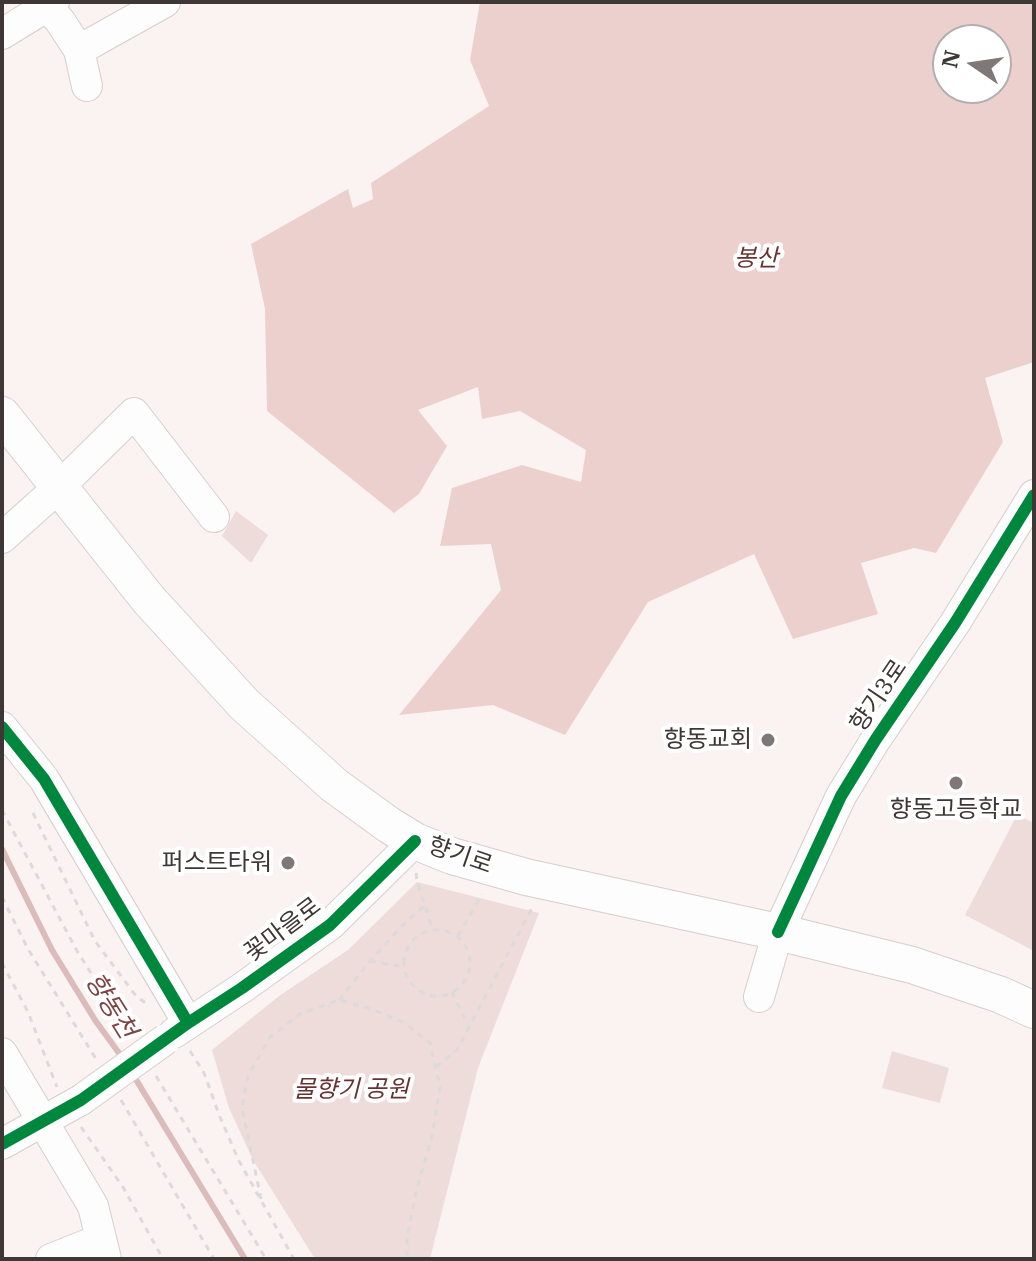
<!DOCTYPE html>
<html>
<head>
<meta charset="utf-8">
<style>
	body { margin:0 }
	#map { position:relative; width:1036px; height:1261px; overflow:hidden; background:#faf3f2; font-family:"IBM Plex Serif",serif }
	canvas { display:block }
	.frame { position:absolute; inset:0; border:4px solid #3f3636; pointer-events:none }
	.north { position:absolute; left:932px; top:24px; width:80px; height:80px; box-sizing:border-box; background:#fff; border:2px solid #b2afaf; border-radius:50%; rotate:283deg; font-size:22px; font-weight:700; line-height:32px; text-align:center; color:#3f3636 }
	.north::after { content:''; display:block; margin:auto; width:28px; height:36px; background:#807878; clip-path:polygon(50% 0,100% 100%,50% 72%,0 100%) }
</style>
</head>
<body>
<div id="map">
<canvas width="1036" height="1261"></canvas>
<div class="frame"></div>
<div class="north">N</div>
</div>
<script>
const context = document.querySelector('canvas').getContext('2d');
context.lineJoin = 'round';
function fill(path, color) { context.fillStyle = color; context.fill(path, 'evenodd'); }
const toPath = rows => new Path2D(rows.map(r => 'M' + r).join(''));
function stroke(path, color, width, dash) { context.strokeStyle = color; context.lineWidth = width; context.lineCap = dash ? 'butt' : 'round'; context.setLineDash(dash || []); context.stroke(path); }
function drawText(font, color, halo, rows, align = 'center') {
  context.font = font + ' "IBM Plex Serif","Noto Sans KR",serif'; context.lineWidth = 8; context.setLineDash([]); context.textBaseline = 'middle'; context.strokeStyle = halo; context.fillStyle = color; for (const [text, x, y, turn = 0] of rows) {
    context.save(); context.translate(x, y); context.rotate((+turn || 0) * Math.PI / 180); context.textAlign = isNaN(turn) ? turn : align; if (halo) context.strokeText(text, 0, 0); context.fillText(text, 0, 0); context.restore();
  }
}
const green = toPath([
	[236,511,268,535,251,563,222,536],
	[1017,815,1034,823,1034,951,965,915],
	[417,882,539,913,478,1068,430,1259,315,1259,253,1160,229,1108,212,1050,279,996,348,950],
	[892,1051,949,1068,940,1103,882,1088]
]);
const forest = toPath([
	[480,2,1034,2,1034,362,985,378,1003,442,936,553,914,548,861,563,878,614,793,639,754,554,648,602,565,735,493,705,399,715,501,590,491,544,440,546,452,488,522,465,581,482,586,450,520,411,482,419,478,387,418,410,447,446,419,494,394,513,267,411,265,309,251,244,348,189,353,208,373,199,371,183,489,106,470,60],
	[948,40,996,40,996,88,948,88]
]);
const stream = toPath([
	[2,849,52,950,95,1020,124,1060],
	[132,1073,245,1259]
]);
const path = toPath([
	[2,810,77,951,131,1036],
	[33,813,95,941,136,996,147,1004],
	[416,873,417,882,433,930],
	[2,897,28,949,96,1059],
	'404 963a33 33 0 1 1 66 0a33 33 0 1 1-66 0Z',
	[458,936,482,894],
	[370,961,404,967],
	[2,963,28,1012,57,1087],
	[452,992,468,1025],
	[339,1000,370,961,402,926,425,905],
	[190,1051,204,1073,220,1117,239,1161,294,1259],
	[436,1067,457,1050,532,908],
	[156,1076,266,1259],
	[121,1100,214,1259],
	[81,1127,123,1187,163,1259],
	[261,1199,242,1107,248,1076,270,1037,300,1014,339,1000,371,1009,403,1022,430,1043,440,1087,432,1137,416,1191,407,1239,407,1259]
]);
const minor = toPath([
	[47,6,60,21,79,50,87,86],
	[2,34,54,2],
	[79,50,165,2],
	[2,538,59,487,134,413,214,517],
	[2,727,44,779,188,1023],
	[759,997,778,932,841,796,876,739,955,623,1034,495],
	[174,1033,242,988,330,925,415,841],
	[2,1053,93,1206,106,1259],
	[2,1144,81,1100],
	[51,1259,101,1239]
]);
const major = toPath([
	[2,415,149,600,244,704,334,785,389,825,415,841,452,856,526,877,778,932,912,965,1001,995,1034,1010]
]);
const minorBridge = toPath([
	[81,1100,166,1039]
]);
const cycleway = toPath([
	[2,727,44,779,188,1023],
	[778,932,841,796,876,739,955,623,1034,495],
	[2,1144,81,1100,188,1023,242,988,330,925,415,841]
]);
const markers = [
	[768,740,8,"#807878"],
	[956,783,8,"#807878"],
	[288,863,8,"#807878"]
];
const parkNames = [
	["봉산",756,259],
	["물향기 공원",351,1090]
];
const streetNames = [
	["향기3로",879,696,-56],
	["향기로",460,856,19],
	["꽃마을로",283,930,-37]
];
const poiNames = [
	["향동교회",752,740],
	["향동고등학교",956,810,"center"],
	["퍼스트타워",272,863]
];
const waterNames = [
	["향동천",110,1006,58]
];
fill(green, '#eedcdb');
fill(forest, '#ebd0ce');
stroke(stream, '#dbbcbb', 6);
stroke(minor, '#d6cecd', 32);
stroke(major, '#d6cecd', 38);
stroke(path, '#dcdada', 3, [6, 6]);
stroke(minor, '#fefdfd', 30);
stroke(major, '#fefdfd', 36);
stroke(minorBridge, '#d6cecd', 32, []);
stroke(minorBridge, '#fefdfd', 30);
stroke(cycleway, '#00873e', 12);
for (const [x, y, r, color] of markers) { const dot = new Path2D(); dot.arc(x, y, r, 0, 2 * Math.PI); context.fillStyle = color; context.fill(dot); stroke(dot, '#fff', 3); }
drawText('italic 24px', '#693232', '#fff', parkNames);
drawText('24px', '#3f3636', '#fff', streetNames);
drawText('24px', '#3f3636', '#fff', poiNames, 'right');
drawText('italic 26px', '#7e4444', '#fff', waterNames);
</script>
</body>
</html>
